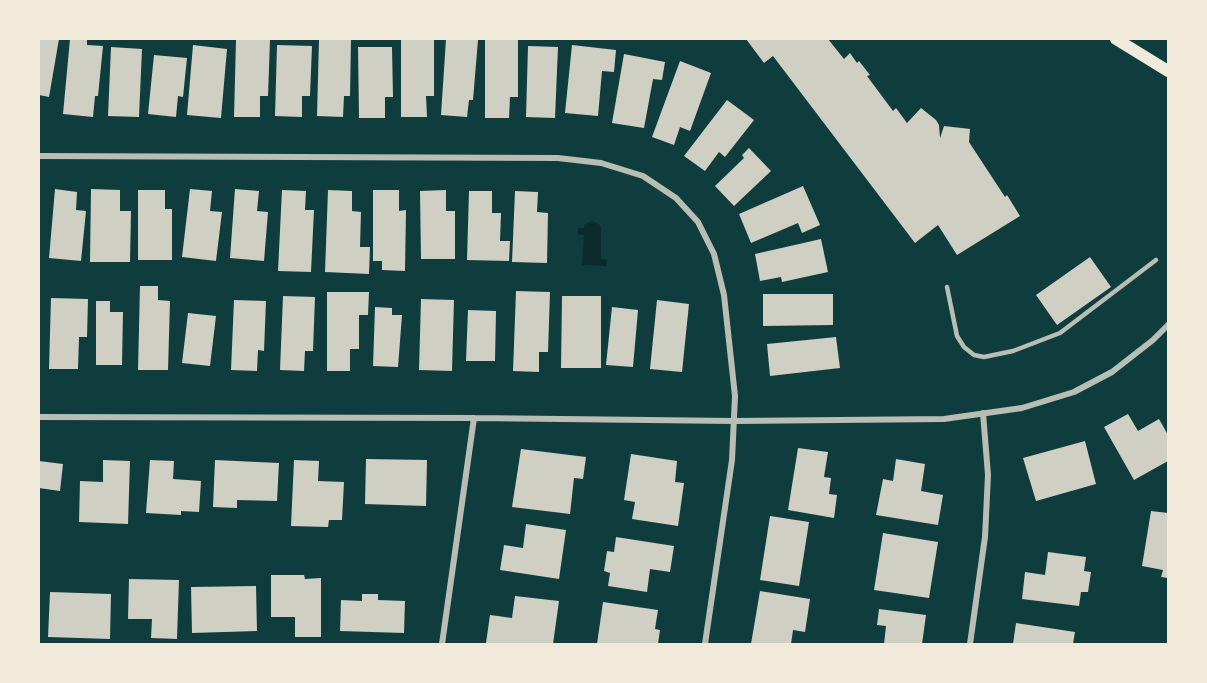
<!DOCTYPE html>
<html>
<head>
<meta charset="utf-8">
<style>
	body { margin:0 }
	#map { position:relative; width:1207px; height:683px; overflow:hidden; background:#0f3d3e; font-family:Barlow,sans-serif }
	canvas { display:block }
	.frame { position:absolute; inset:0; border:40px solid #f1e9da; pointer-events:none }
</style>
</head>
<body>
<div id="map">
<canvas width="1207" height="683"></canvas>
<div class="frame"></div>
</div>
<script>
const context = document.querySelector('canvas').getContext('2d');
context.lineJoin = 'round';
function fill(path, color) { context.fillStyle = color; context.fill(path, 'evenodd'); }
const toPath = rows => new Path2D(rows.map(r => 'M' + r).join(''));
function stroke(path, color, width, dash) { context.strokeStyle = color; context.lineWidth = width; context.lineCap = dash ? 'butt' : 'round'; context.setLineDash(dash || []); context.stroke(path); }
const water = toPath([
	[592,221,600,225,601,228,601,259,607,260,606,266,582,265,584,235,578,234,578,228,584,228,584,225]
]);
const building = toPath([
	[39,39,59,39,49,97,39,95],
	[70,39,87,39,87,45,103,46,98,96,95,96,93,117,63,114],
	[319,39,351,39,350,96,344,96,343,117,317,116],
	[401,39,434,39,434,96,426,96,427,117,401,117],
	[446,39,478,40,473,100,469,100,467,117,441,115],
	[485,39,518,39,518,97,510,97,509,118,485,118],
	[746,39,828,39,844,59,850,53,857,63,859,61,870,75,867,76,893,111,896,108,907,123,921,108,936,120,939,125,940,138,944,126,970,129,969,142,1005,197,1007,195,1020,216,957,255,938,225,915,243,773,56,764,63],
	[236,40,270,40,268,96,260,96,260,117,234,117],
	[193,45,227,49,221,118,187,115],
	[277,45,312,46,310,96,302,96,302,117,275,116],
	[572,45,616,50,614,72,602,71,598,116,565,113],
	[528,46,558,47,555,118,526,117],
	[111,47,142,49,139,117,108,116],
	[358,47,392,47,393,97,385,97,385,118,359,118],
	[624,54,665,62,662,80,653,79,644,128,612,123],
	[154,55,187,58,183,97,178,96,176,117,148,114],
	[680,61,711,73,690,131,680,127,674,145,652,137],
	[727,100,754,120,725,157,719,152,705,171,684,156],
	[749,148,771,171,734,206,715,186,744,158,742,155],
	[803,186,820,225,802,233,798,223,751,243,739,214],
	[55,189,77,192,76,210,86,211,81,261,49,258],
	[91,189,120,190,120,211,131,211,130,262,90,262],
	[190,189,212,191,210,211,222,212,216,261,182,257],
	[235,189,259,191,257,211,268,212,264,261,230,258],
	[138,190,165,190,165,209,172,209,172,260,138,260],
	[282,190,306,191,305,210,314,210,311,272,278,271],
	[328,190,352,191,352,211,361,212,360,247,370,247,369,274,325,272],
	[373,190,399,190,399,211,406,210,405,271,382,270,382,261,373,261],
	[446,190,446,211,455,211,455,259,421,259,420,191],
	[469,191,492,191,492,213,501,213,500,241,510,241,509,261,467,260],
	[515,191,538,192,537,212,548,213,547,263,512,262],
	[821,239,828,272,782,282,781,277,760,281,755,254],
	[1090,257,1111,287,1057,325,1036,295],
	[140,286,158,286,158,300,170,301,168,370,138,370],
	[516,291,550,292,548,352,539,352,539,372,513,371],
	[327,292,369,292,368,315,359,315,359,349,350,349,350,371,327,371],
	[763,294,833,294,833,325,763,326],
	[283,296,315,297,313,351,305,351,304,371,280,370],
	[562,296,601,296,601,368,561,368],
	[51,298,88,299,87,337,79,337,78,369,49,369],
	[421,299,454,300,452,371,419,370],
	[234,300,266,301,264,351,258,350,257,371,231,370],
	[657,300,689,304,682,372,650,369],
	[96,301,110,301,110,312,123,312,122,365,96,365],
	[375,307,392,308,392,315,402,315,398,367,373,366],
	[612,307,638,310,633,367,606,365],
	[468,310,496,311,495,361,466,361],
	[188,313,216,316,210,366,182,363],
	[836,337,840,368,770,376,767,344],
	[1128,414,1138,431,1159,419,1168,435,1168,461,1134,480,1104,427],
	[1085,441,1096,484,1036,501,1023,458],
	[798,448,828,452,824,477,831,478,829,494,837,495,834,518,788,510],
	[521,449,586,457,583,479,574,478,570,514,512,507],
	[631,454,677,461,675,482,684,483,678,526,632,519,635,502,624,500],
	[366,459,427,460,426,506,365,504],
	[896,459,925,464,921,491,943,495,938,525,876,515,883,479,893,481],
	[103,460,130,461,128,524,79,522,80,481,103,482],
	[150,460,174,461,173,479,201,481,199,512,181,511,181,515,146,513],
	[215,460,279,463,277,501,237,500,237,508,213,507],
	[294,460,319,461,318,481,344,482,342,520,329,520,328,527,291,526],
	[39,461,63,464,60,491,39,488],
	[1151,511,1168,513,1168,578,1161,577,1163,570,1142,566],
	[770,516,809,522,799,586,760,580],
	[526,524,566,530,559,579,500,570,504,545,523,548],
	[883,533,938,542,929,598,874,590],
	[616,537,674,546,670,572,650,569,647,592,608,586,610,573,604,571,607,551,614,552],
	[1048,552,1086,557,1084,571,1091,572,1088,592,1081,592,1079,606,1022,599,1025,572,1045,575],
	[271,575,304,575,305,579,321,578,321,637,295,637,295,617,271,617],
	[129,579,179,580,177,639,151,638,152,619,128,619],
	[256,586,257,631,192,633,191,587],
	[760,591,810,599,805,632,793,630,791,644,751,644],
	[50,592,111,594,110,639,48,637],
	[362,594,378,594,378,600,405,601,404,633,340,631,341,600,362,601],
	[515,596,559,601,553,644,486,643,490,615,512,618],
	[603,602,658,610,655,629,660,630,658,644,597,644],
	[879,609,926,615,922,644,884,644,886,626,877,625],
	[1016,623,1075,632,1073,644,1013,644]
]);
const service = toPath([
	[947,287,957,336,964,347,974,355,984,357,1013,351,1060,333,1156,260]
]);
const minor = toPath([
	[39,156,558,158,601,163,643,176,676,198,698,222,714,254,724,295,735,396,732,460,705,644],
	[39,417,474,418,734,421,944,419,1022,408,1074,392,1112,372,1153,340,1168,325],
	[442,644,474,418],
	[970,644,985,537,988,475,983,413]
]);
const secondary = toPath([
	[1116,39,1168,71]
]);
fill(water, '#0a2a2b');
fill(building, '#cfcfc3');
stroke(service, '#b8beb3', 4.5);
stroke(minor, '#b8beb3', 6);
stroke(secondary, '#f1e9da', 12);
</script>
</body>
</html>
